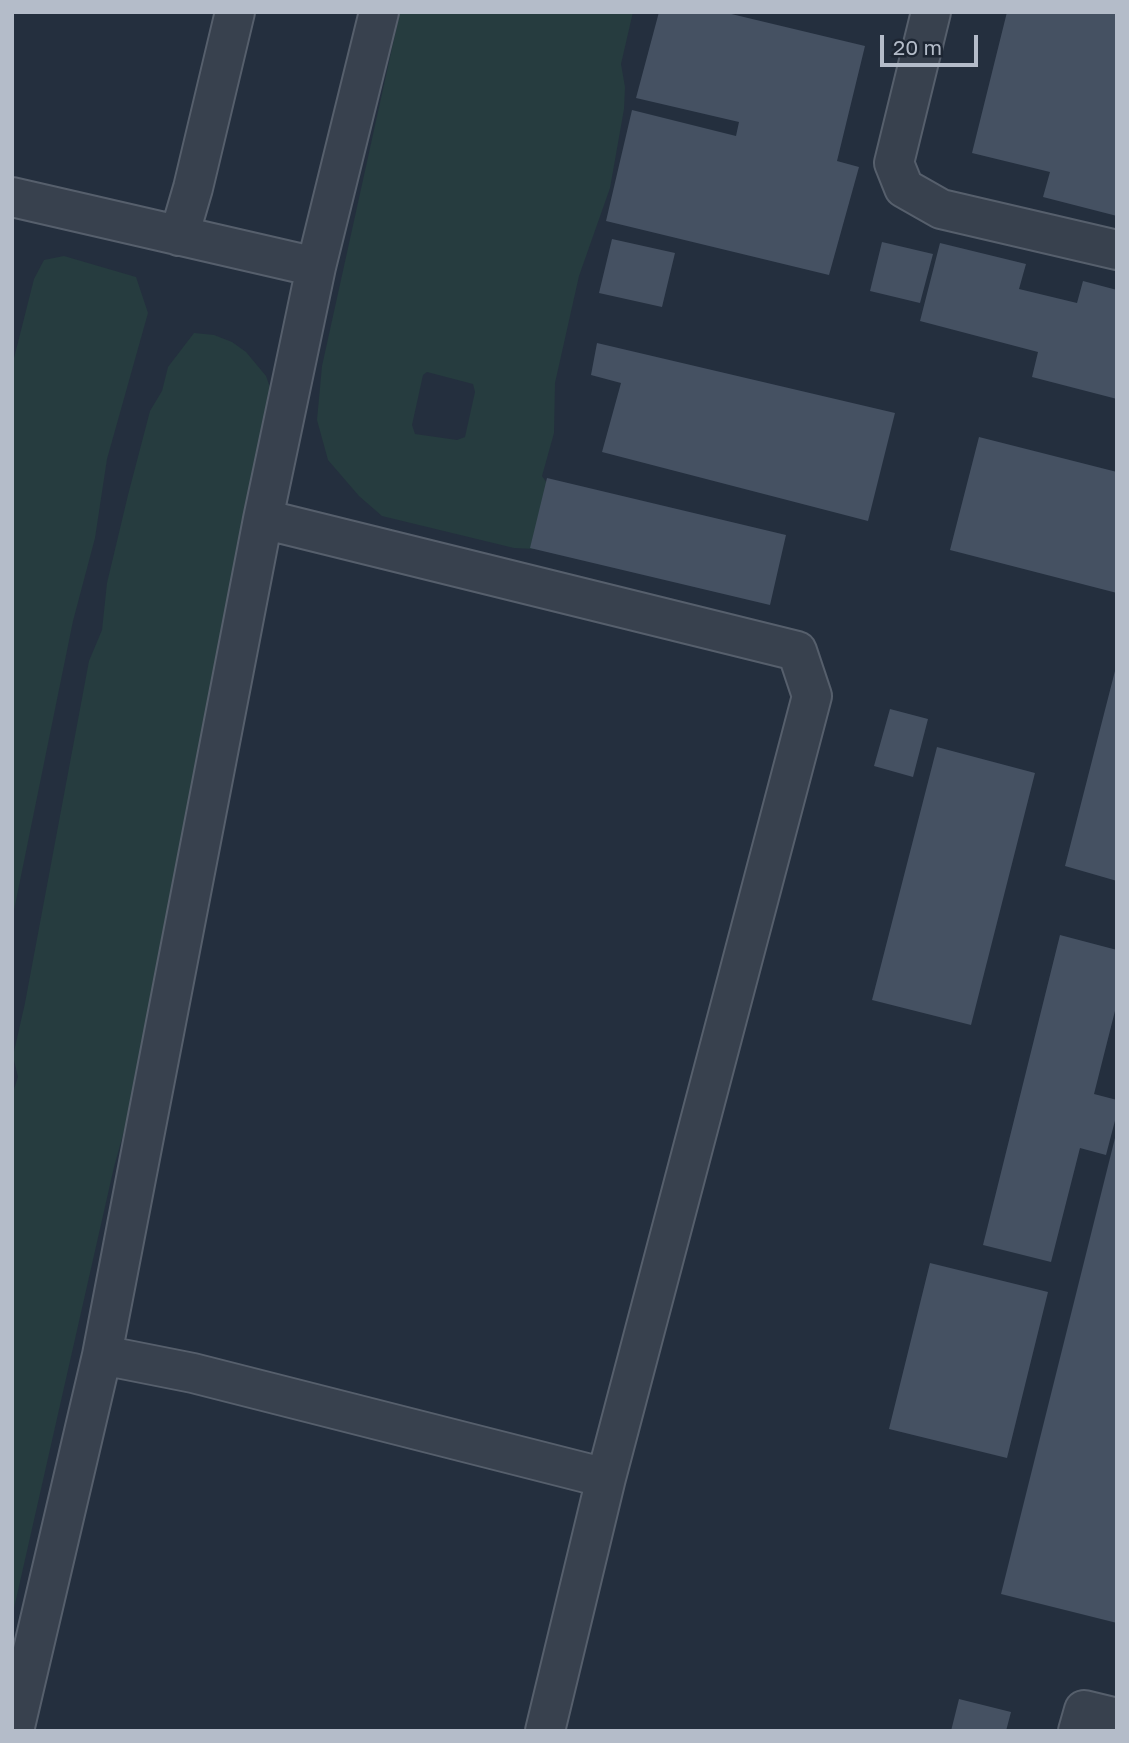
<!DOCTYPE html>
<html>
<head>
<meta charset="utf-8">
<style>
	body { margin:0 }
	#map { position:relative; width:1129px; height:1743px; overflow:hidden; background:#242f3e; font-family:"Golos Text",sans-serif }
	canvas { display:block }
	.frame { position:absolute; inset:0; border:14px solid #b4bcc9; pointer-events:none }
	.scale { position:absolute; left:880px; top:35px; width:98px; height:32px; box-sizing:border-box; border:4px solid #b4bcc9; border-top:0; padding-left:9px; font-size:21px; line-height:24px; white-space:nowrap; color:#b4bcc9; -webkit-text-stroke:5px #1d2633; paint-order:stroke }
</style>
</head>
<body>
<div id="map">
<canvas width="1129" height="1743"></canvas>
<div class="frame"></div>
<div class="scale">20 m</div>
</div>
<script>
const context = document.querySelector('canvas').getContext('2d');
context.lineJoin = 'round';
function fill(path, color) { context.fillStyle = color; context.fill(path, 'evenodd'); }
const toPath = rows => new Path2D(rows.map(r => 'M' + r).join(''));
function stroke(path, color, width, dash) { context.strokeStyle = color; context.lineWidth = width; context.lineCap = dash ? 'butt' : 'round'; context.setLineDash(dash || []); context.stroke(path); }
const green = toPath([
	[400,12,633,12,621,64,625,87,624,109,610,188,579,276,555,383,554,433,542,476,551,489,536,549,514,548,382,516,359,496,328,460,317,420,322,366],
	[427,372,473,384,475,392,465,437,457,440,415,434,412,425,423,375],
	[64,256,136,277,148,313,107,459,95,538,73,621,12,920,12,366,34,279,44,260],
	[194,333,214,335,232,342,246,352,266,376,272,393,141,1070,114,1167,12,1617,12,1095,18,1077,13,1056,25,1003,89,661,102,630,107,583,128,495,150,411,162,391,168,367]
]);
const building = toPath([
	[659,12,723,12,865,46,837,161,859,167,829,275,606,221,632,110,736,136,739,122,636,98],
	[1007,12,1117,12,1117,216,1043,197,1050,172,972,153],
	[612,239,675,253,662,307,599,293],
	[882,242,933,254,920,303,870,291],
	[940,243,1026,264,1019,289,1077,303,1083,281,1117,290,1117,399,1032,377,1038,352,920,321],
	[597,343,895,413,868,521,602,452,621,383,591,375],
	[979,437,1117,472,1117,593,950,550],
	[547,478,786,535,770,605,530,548],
	[1116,667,1117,667,1117,881,1065,866],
	[890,709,928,719,913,777,874,766],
	[937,747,1035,773,971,1025,872,1000],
	[1060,935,1117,950,1117,1003,1094,1094,1117,1100,1117,1113,1106,1155,1080,1148,1051,1262,983,1245],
	[1116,1134,1117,1134,1117,1623,1001,1594],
	[930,1263,1048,1292,1007,1458,889,1429],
	[959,1699,1011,1712,1006,1731,951,1731]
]);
const minor = toPath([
	[931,12,894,163,904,188,941,209,1117,250],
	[12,197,316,267],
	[179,236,193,188,235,12],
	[263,519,797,651,812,696,606,1478,545,1731],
	[102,1355,193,1373,606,1478],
	[14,1731,102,1355,263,519,316,267,379,12],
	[1078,1731,1084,1710,1117,1718]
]);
fill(green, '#263c3f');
fill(building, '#455162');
stroke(minor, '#565f6c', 42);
stroke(minor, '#38414e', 38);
</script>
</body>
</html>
